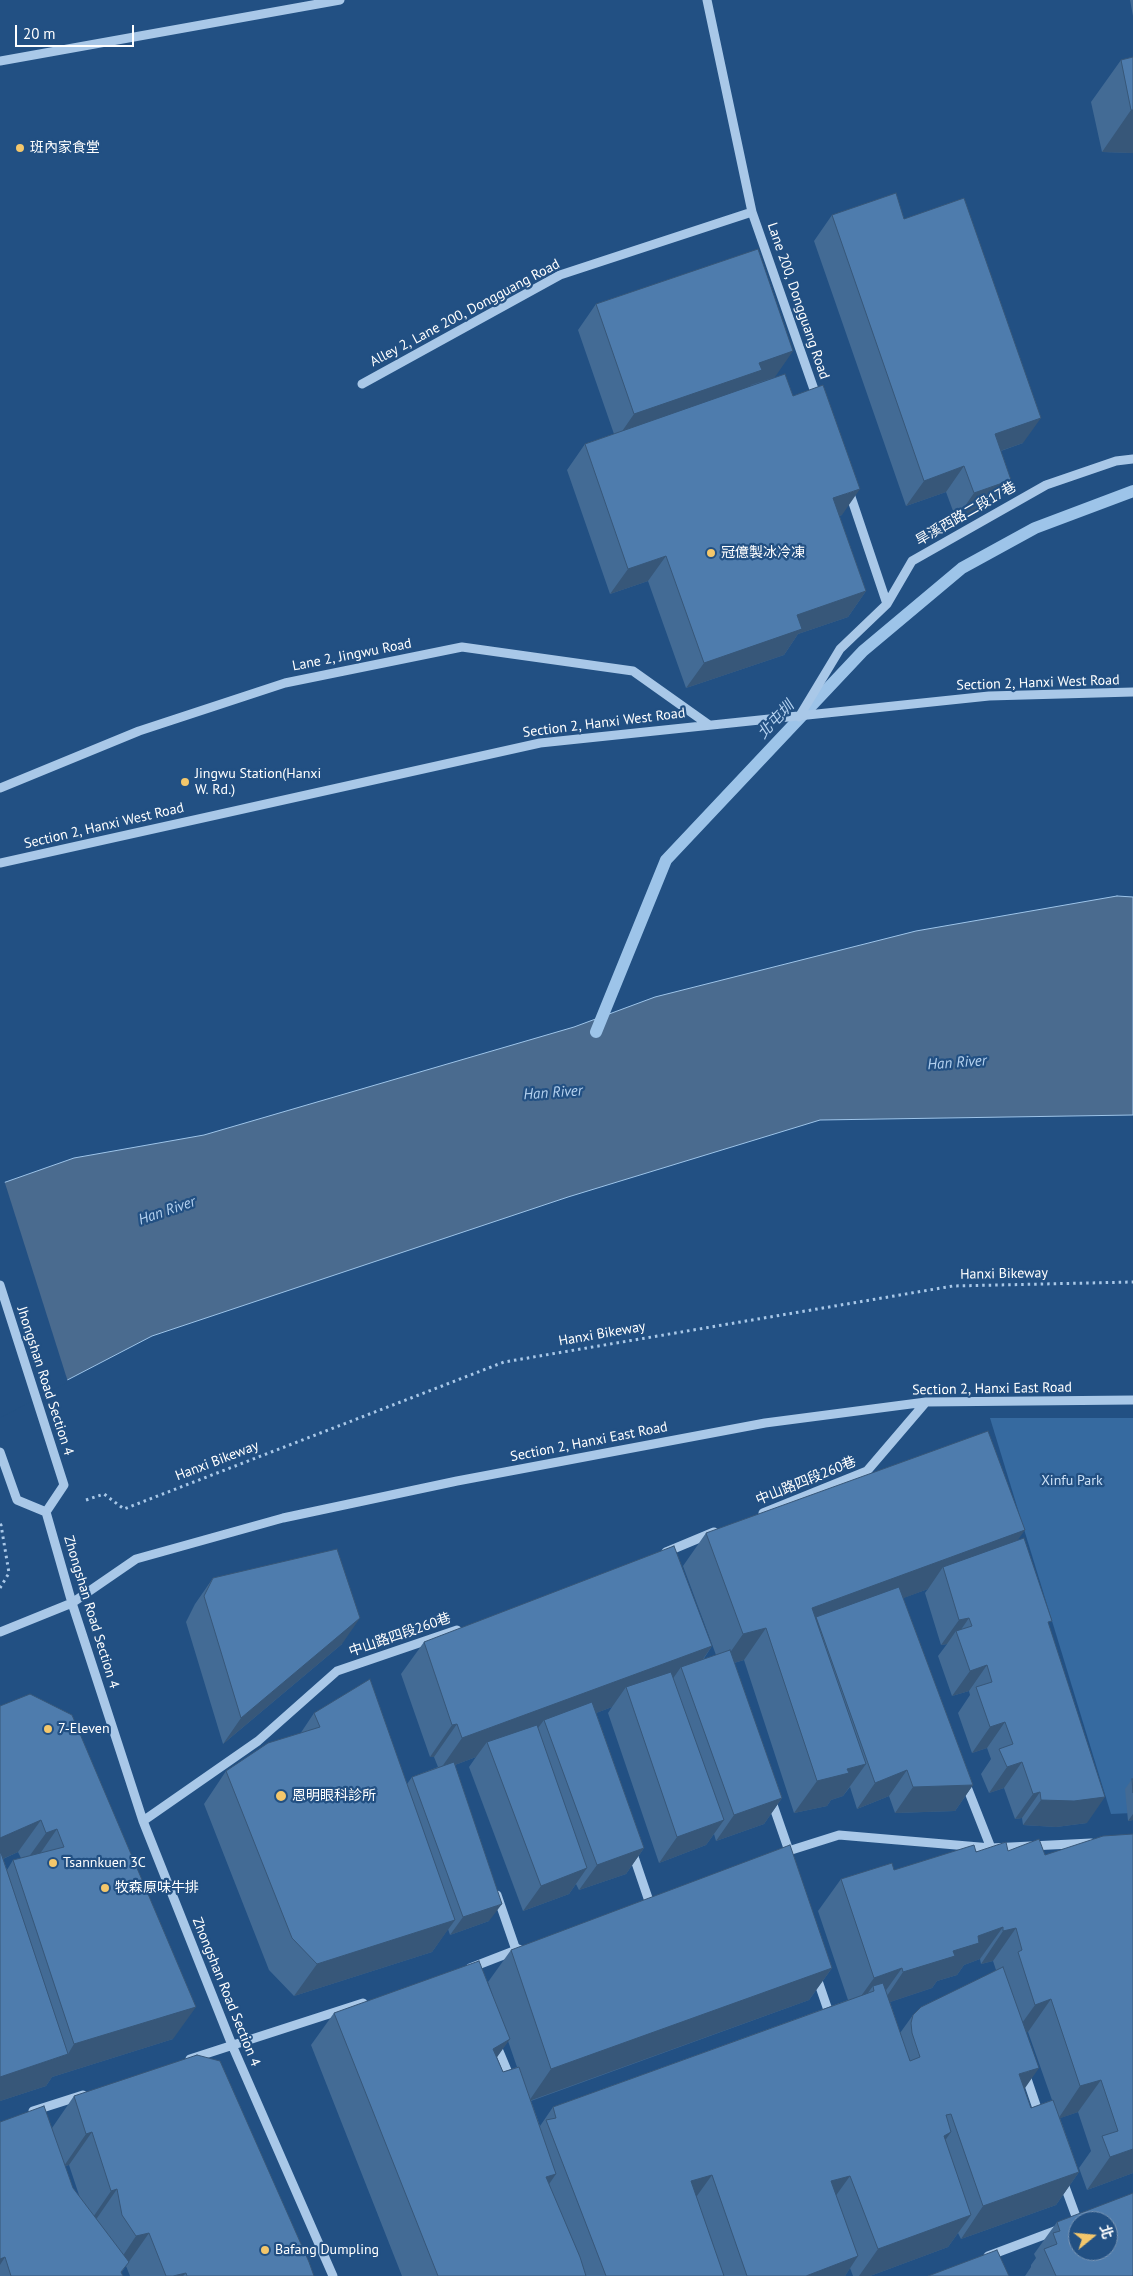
<!DOCTYPE html>
<html>
<head>
<meta charset="utf-8">
<style>
	body { margin:0 }
	#map { position:relative; width:1133px; height:2276px; overflow:hidden; background:#225083; font-family:"PT Sans","Noto Sans TC",sans-serif }
	canvas { display:block }
	.north { position:absolute; left:1068px; top:2211px; width:50px; height:50px; box-sizing:border-box; background:#225083; border:1px solid #7a96b5; border-radius:50%; rotate:73deg; font-size:14px; font-weight:700; line-height:20px; text-align:center; color:#fff }
	.north::after { content:''; display:block; margin:auto; width:18px; height:22px; background:#f4c76b; clip-path:polygon(50% 0,100% 100%,50% 72%,0 100%) }
	.scale { position:absolute; left:15px; top:25px; width:119px; height:22px; box-sizing:border-box; border:2px solid #fff; border-top:0; padding-left:6px; font-size:15px; line-height:18px; white-space:nowrap; color:#fff; -webkit-text-stroke:4px #225083; paint-order:stroke }
</style>
</head>
<body>
<div id="map">
<canvas width="1133" height="2276"></canvas>
<div class="north">北</div>
<div class="scale">20 m</div>
</div>
<script>
const context = document.querySelector('canvas').getContext('2d');
context.lineJoin = 'round';
function fill(path, color) { context.fillStyle = color; context.fill(path, 'evenodd'); }
const toPath = rows => new Path2D(rows.map(r => 'M' + r).join(''));
function stroke(path, color, width, dash) { context.strokeStyle = color; context.lineWidth = width; context.lineCap = dash ? 'butt' : 'round'; context.setLineDash(dash || []); context.stroke(path); }
function drawText(font, color, halo, rows, align = 'center') {
  context.font = font + ' "PT Sans","Noto Sans TC",sans-serif'; context.lineWidth = 4.5; context.setLineDash([]); context.textBaseline = 'middle'; context.strokeStyle = halo; context.fillStyle = color; for (const [text, x, y, turn = 0] of rows) {
    context.save(); context.translate(x, y); context.rotate((+turn || 0) * Math.PI / 180); context.textAlign = isNaN(turn) ? turn : align; if (halo) context.strokeText(text, 0, 0); context.fillText(text, 0, 0); context.restore();
  }
}
const green = toPath([
	[990,1418,1133,1418,1133,1813,1111,1814]
]);
const water = toPath([
	[1117,896,1133,897,1133,1115,820,1120,568,1197,152,1336,0,1415,0,1184,74,1158,204,1135,574,1027,655,997,916,931,1117,896]
]);
const pier = toPath([
	[4,1180,68,1382,0,1418,0,1182]
]);
const stream = toPath([
	[596,1032,666,860,863,651,962,568,1035,528,1133,491]
]);
const path = toPath([
	[86,1500,104,1494,124,1509,504,1362,953,1286,1133,1282],
	[0,1588,9,1573,1,1525,5,1524]
]);
const minor = toPath([
	[707,0,752,212,817,398],
	[0,61,340,0],
	[362,384,560,275,752,212],
	[849,491,887,604],
	[799,717,840,649,887,604,912,561,1046,485,1116,461,1133,459],
	[0,788,139,731,285,683,462,647,633,671,709,725],
	[0,863,540,743,989,696,1133,692],
	[0,1285,64,1485,46,1512,72,1603,143,1821,232,2045,333,2276],
	[0,1452,17,1500,46,1512],
	[763,1513,867,1471,926,1402],
	[666,1552,714,1532],
	[0,1632,72,1603,136,1559,283,1518,457,1481,765,1423,926,1402,1133,1400],
	[965,1782,991,1848],
	[771,1799,789,1851],
	[143,1821,258,1741,337,1671,457,1630],
	[632,1851,650,1904],
	[782,1853,839,1835,991,1848,1091,1843],
	[497,1895,516,1950],
	[470,1968,519,1949],
	[816,1975,829,2013,825,2015],
	[496,2044,511,2080],
	[190,2059,363,2003],
	[1025,2073,1040,2117],
	[33,2111,83,2095],
	[1063,2181,1078,2222],
	[988,2256,1060,2229]
]);
const wall = toPath([
	[1130,0,1133,0,1133,16],
	[1133,57,1133,153,1102,152,1091,102,1121,60],
	[832,215,904,219,1023,443,1001,451,993,506,956,519,946,492,906,506,814,241],
	[596,304,775,377,751,386,793,396,842,515,839,516,866,591,848,617,798,634,784,655,686,688,648,581,610,594,567,470,585,444,614,434,578,330],
	[706,1533,1018,1540,1049,1626,1087,1823,1056,1827,1023,1825,1022,1818,1015,1819,1004,1788,989,1793,981,1774,991,1759,987,1748,972,1753,958,1713,970,1695,969,1691,952,1696,938,1656,947,1644,941,1645,925,1593,928,1589,903,1598,973,1785,955,1811,895,1813,889,1796,857,1809,850,1787,843,1796,831,1800,827,1806,794,1813,744,1660,734,1663,782,1798,764,1824,716,1841,714,1834,706,1845,659,1863,608,1713,612,1707,596,1713,644,1848,626,1874,579,1890,576,1884,569,1894,523,1911,469,1767,476,1757,455,1765,489,1921,450,1935,448,1929,432,1952,294,1996,269,1970,204,1804,226,1771,300,1734,314,1713,407,1784,412,1777,438,1767,434,1757,430,1757,401,1674,424,1642,712,1646,703,1660,716,1655,683,1566],
	[213,1578,342,1644,223,1744,186,1622,195,1604],
	[0,1706,173,2039,52,2077,46,2086,0,2101],
	[18,1852,21,1858,13,1860,7,1870,3,1859],
	[1132,1779,1133,1779,1133,1820,1128,1821,1125,1789],
	[1133,1834,1133,2173,1087,2190,1079,2168,1091,2151,1078,2112,1060,2118,1079,2172,1056,2205,961,2239,958,2233,948,2247,870,2276,853,2276,850,2268,845,2276,402,2276,311,2045,334,2013,493,1996,488,1982,511,1950,832,1968,809,2000,531,2101,540,2126,553,2107,848,2000,818,1911,841,1879,894,1870,976,1852,1008,1851,1045,1855],
	[980,1959,981,1964,993,1961,996,1970,913,2015,900,2033,890,2002,932,1988,937,1981,957,1975,964,1965],
	[1026,2032,1028,2032,1052,2100,1031,2108,1024,2089],
	[508,2041,517,2067,503,2072,497,2057],
	[74,2096,314,2276,130,2276,126,2266,121,2273,123,2276,0,2276,0,2122,52,2128],
	[69,2165,80,2198,73,2188,65,2166],
	[1057,2222,1133,2276,1025,2276,1031,2267,1031,2265,1036,2258,1034,2254]
]);
const shadedWall = toPath([
	[1131,110,1133,110,1133,153,1102,152],
	[793,351,775,377,751,385,744,396,616,440,634,414,759,363],
	[1041,418,1023,443,977,459,995,434],
	[964,466,946,492,906,506,924,481],
	[1011,480,993,506,956,519,974,493],
	[860,489,842,515,815,524,833,498],
	[666,556,648,581,610,594,628,569],
	[866,591,848,617,798,634,784,655,686,688,704,663,797,615],
	[1025,1530,1002,1562,943,1567,928,1589,802,1636,812,1608],
	[360,1618,342,1644,223,1744,241,1718],
	[969,1618,958,1634,956,1631,947,1644,941,1645,959,1620],
	[766,1628,744,1660,720,1667,743,1634],
	[712,1646,689,1679,681,1667,667,1687,626,1687,612,1707,548,1731,544,1720,532,1736,487,1742,476,1757,439,1771,462,1738],
	[987,1665,969,1691,952,1696,970,1671],
	[1005,1722,987,1748,972,1753,990,1727],
	[457,1724,434,1757,430,1757,452,1725],
	[1022,1762,1004,1788,989,1793,1007,1767],
	[866,1764,843,1796,831,1800,827,1806,794,1813,817,1781,847,1769],
	[907,1770,889,1796,857,1809,875,1783],
	[973,1785,955,1811,895,1813,913,1787],
	[1040,1792,1022,1818,1015,1819,1033,1794],
	[1105,1797,1087,1823,1056,1827,1023,1825,1041,1800],
	[782,1798,764,1824,716,1841,734,1815],
	[1133,1814,1133,1820,1128,1821],
	[41,1820,18,1852,0,1860,0,1838],
	[724,1820,706,1845,659,1863,677,1837],
	[57,1829,35,1861,23,1865,46,1833],
	[644,1848,626,1874,579,1890,597,1865],
	[587,1868,569,1894,523,1911,541,1886],
	[502,1904,489,1921,450,1935,463,1917],
	[455,1920,432,1952,294,1996,317,1964],
	[1003,1927,980,1959,964,1965,957,1975,937,1981,932,1988,881,2005,903,1972,953,1951,978,1936],
	[1016,1928,993,1961,981,1964,1003,1931],
	[832,1968,809,2000,529,2101,551,2069],
	[902,1968,879,2000,873,1986,857,2008,851,2010,874,1978],
	[1051,1999,1028,2032,1012,2037,1035,2005],
	[196,2007,173,2039,52,2077,46,2086,0,2101,0,2077,68,2054,74,2044],
	[510,2039,487,2071,493,2049],
	[1039,2068,1016,2101,1019,2074],
	[1101,2080,1078,2112,1058,2119,1080,2086],
	[92,2132,69,2165,64,2166,86,2134],
	[951,2132,928,2165,944,2136],
	[1133,2149,1133,2173,1087,2190,1110,2157],
	[1079,2172,1056,2205,961,2239,983,2206],
	[556,2174,534,2206,546,2177],
	[712,2175,689,2207,691,2181],
	[850,2176,827,2208,831,2181],
	[117,2189,95,2221,89,2223,111,2191],
	[971,2215,948,2247,870,2276,859,2276,878,2249],
	[149,2233,126,2266,114,2269,136,2236],
	[858,2256,845,2276,806,2276],
	[5,2257,0,2265,0,2259],
	[186,2273,183,2276,173,2276]
]);
const building = toPath([
	[1133,57,1133,110,1131,110,1121,60,1133,57],
	[896,193,904,219,964,198,1041,418,995,434,1011,480,974,493,964,466,924,481,832,215,896,193],
	[758,249,793,351,759,363,762,370,634,414,596,304,758,249],
	[785,374,793,396,823,385,860,489,833,498,866,591,797,615,802,629,704,663,666,556,628,569,585,444,785,374],
	[988,1431,1025,1530,812,1608,866,1764,847,1769,849,1773,817,1781,766,1628,743,1634,706,1533,988,1431],
	[1024,1538,1052,1621,1048,1622,1105,1797,1074,1801,1041,1800,1040,1792,1033,1794,1022,1762,1007,1767,999,1749,1013,1744,1005,1722,990,1727,976,1687,992,1682,987,1665,970,1671,956,1631,972,1626,969,1618,959,1620,943,1567,1024,1538],
	[674,1546,712,1646,462,1738,457,1724,452,1725,424,1642,674,1546],
	[337,1549,360,1618,241,1718,204,1596,213,1578,337,1549],
	[899,1587,973,1785,913,1787,907,1770,875,1783,816,1617,899,1587],
	[730,1650,782,1798,734,1815,681,1667,730,1650],
	[671,1672,724,1820,677,1837,626,1687,671,1672],
	[370,1679,455,1920,317,1964,292,1938,226,1771,268,1743,320,1727,314,1713,370,1679],
	[30,1694,72,1715,196,2007,74,2044,13,1860,64,1847,57,1829,46,1833,41,1820,0,1838,0,1706,30,1694],
	[592,1702,644,1848,597,1865,544,1720,592,1702],
	[537,1725,587,1868,541,1886,487,1742,537,1725],
	[454,1762,502,1904,463,1917,412,1777,454,1762],
	[1132,1779,1133,1779,1133,1793,1132,1779],
	[1133,1834,1133,2149,1110,2157,1102,2136,1118,2131,1101,2080,1080,2086,1051,1999,1035,2005,1018,1952,1022,1950,1016,1928,1003,1931,1003,1927,978,1936,979,1943,953,1951,955,1956,903,1972,902,1968,874,1978,841,1879,892,1863,894,1870,974,1845,976,1852,1006,1842,1008,1851,1039,1839,1045,1855,1103,1836,1133,1834],
	[790,1845,832,1968,551,2069,511,1950,790,1845],
	[0,1853,1,1853,68,2054,0,2077,0,1853],
	[479,1961,510,2039,493,2049,503,2072,519,2067,556,2174,546,2177,580,2257,586,2276,438,2276,334,2013,479,1961],
	[1003,1967,1039,2068,1019,2074,1031,2108,1053,2100,1079,2172,983,2206,951,2114,946,2115,951,2132,944,2136,971,2215,878,2249,850,2176,831,2181,858,2256,806,2276,747,2276,712,2175,691,2181,724,2276,606,2276,546,2120,556,2118,553,2107,874,1991,873,1986,883,1983,910,2061,920,2057,912,2033,911,2023,913,2015,921,2007,1003,1967],
	[197,2055,220,2061,309,2262,314,2276,187,2276,186,2273,173,2276,166,2276,149,2233,136,2236,122,2215,117,2189,111,2191,92,2132,86,2134,74,2096,197,2055],
	[44,2106,73,2188,129,2262,121,2272,123,2276,11,2276,5,2257,0,2259,0,2122,44,2106],
	[1133,2193,1133,2276,1056,2276,1044,2249,1057,2244,1053,2233,1060,2231,1057,2222,1133,2193],
	[1078,2221,1108,2221,1108,2251,1078,2251,1078,2221],
	[997,2250,1009,2276,928,2276,997,2250]
]);
const markers = [
	[20,148,5,"#f4c76b"],
	[711,553,5,"#f4c76b"],
	[185,782,5,"#f4c76b"],
	[48,1729,5,"#f4c76b"],
	[281,1796,6,"#f4c76b"],
	[53,1863,5,"#f4c76b"],
	[105,1888,5,"#f4c76b"],
	[265,2250,5,"#f4c76b"]
];
const poiNames = [
	["班內家食堂",30,148],
	["冠億製冰冷凍",721,553],
	["Jingwu Station(Hanxi",195,774],
	["W. Rd.)",195,790],
	["7-Eleven",58,1729],
	["恩明眼科診所",292,1796],
	["Tsannkuen 3C",63,1863],
	["牧森原味牛排",115,1888],
	["Bafang Dumpling",275,2250]
];
const streetNames = [
	["Lane 200, Dongguang Road",798,301,71],
	["Alley 2, Lane 200, Dongguang Road",465,313,-28],
	["旱溪西路二段17巷",966,514,-30],
	["Lane 2, Jingwu Road",352,655,-11],
	["Section 2, Hanxi West Road",1038,683,-2],
	["Section 2, Hanxi West Road",604,723,-7],
	["Section 2, Hanxi West Road",104,826,-13],
	["Hanxi Bikeway",1004,1274,-1],
	["Hanxi Bikeway",602,1334,-10],
	["Jhongshan Road Section 4",45,1381,72],
	["Section 2, Hanxi East Road",992,1389,-1],
	["Section 2, Hanxi East Road",589,1442,-11],
	["Hanxi Bikeway",217,1461,-21],
	["中山路四段260巷",806,1481,-22],
	["Zhongshan Road Section 4",91,1612,73],
	["中山路四段260巷",400,1635,-19],
	["Zhongshan Road Section 4",226,1992,68]
];
const parkNames = [
	["Xinfu Park",1072,1481]
];
const waterNames = [
	["北屯圳",776,720,-47],
	["Han River",957,1063,-4],
	["Han River",553,1093,-4],
	["Han River",167,1211,-19]
];
fill(green, '#366aa0');
fill(water, '#4a6b8f');
stroke(water, '#9dc4e9', 1);
fill(pier, '#225083');
stroke(stream, '#9dc4e9', 12);
stroke(path, '#a9c8e8', 3, [2.5, 4]);
stroke(minor, '#a9c8e8', 9);
fill(wall, '#436b95');
fill(shadedWall, '#375779');
fill(building, '#4e7cad');
stroke(building, '#375779', 1);
for (const [x, y, r, color] of markers) { const dot = new Path2D(); dot.arc(x, y, r, 0, 2 * Math.PI); context.fillStyle = color; context.fill(dot); stroke(dot, '#225083', 2); }
drawText('14px', '#fff', '#225083', poiNames, 'left');
drawText('14px', '#fff', '#225083', streetNames);
drawText('14px', '#cde1f6', '#225083', parkNames);
drawText('italic 15px', '#b5d2f0', '#225083', waterNames);
</script>
</body>
</html>
